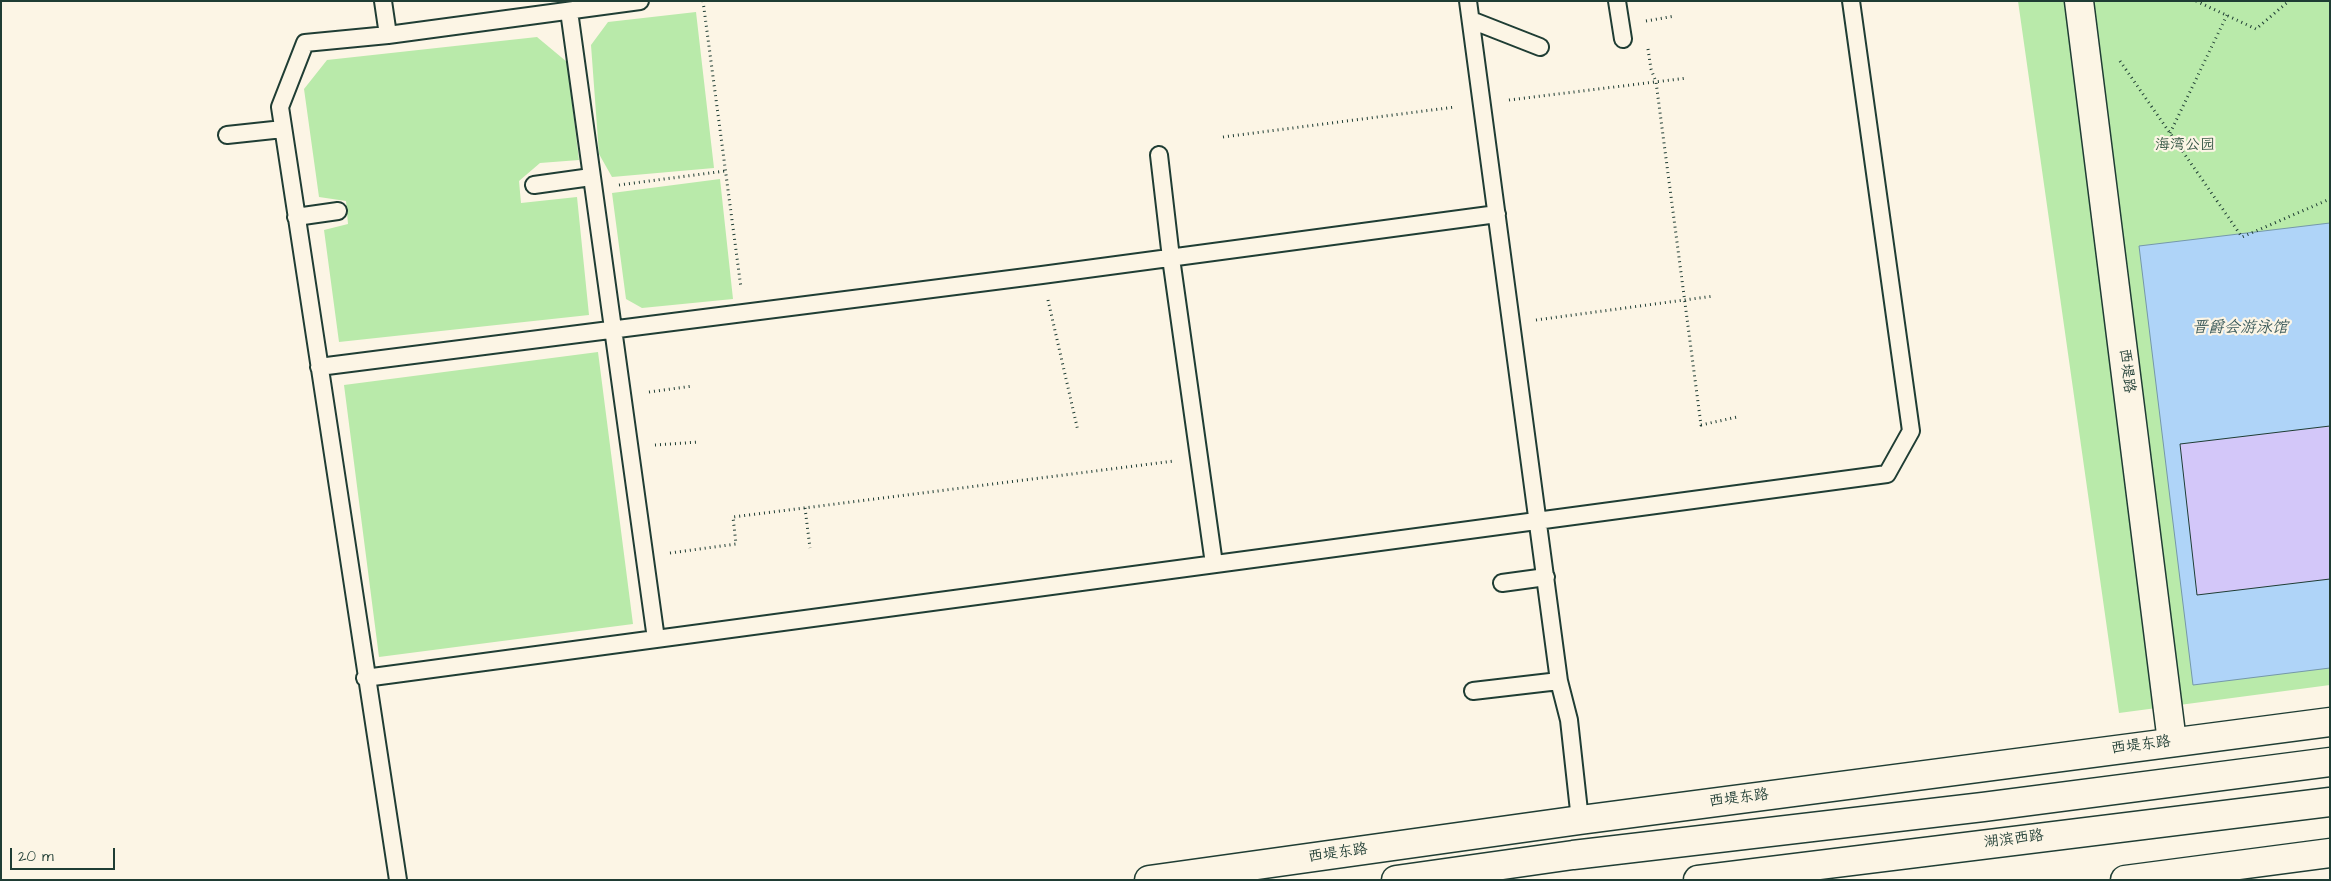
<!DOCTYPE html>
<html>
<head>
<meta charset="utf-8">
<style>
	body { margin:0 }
	#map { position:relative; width:2331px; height:881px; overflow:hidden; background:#fcf5e5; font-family:"Architects Daughter",sans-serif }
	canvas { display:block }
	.frame { position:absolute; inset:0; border:2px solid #1f3d34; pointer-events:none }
	.scale { position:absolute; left:10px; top:848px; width:105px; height:22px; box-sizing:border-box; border:2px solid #1f3d34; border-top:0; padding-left:6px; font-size:15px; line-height:18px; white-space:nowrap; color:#1f3d34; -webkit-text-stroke:4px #fcf5e5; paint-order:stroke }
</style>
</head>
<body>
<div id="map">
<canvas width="2331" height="881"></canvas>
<div class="frame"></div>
<div class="scale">20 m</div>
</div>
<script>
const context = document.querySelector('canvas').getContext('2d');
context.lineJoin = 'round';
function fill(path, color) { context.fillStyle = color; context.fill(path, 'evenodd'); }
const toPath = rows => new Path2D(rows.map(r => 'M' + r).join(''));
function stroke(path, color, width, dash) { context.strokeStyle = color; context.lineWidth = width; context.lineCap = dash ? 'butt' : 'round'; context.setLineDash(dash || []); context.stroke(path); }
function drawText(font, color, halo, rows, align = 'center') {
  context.font = font + ' "Architects Daughter","LXGW WenKai TC",sans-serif'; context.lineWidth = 4.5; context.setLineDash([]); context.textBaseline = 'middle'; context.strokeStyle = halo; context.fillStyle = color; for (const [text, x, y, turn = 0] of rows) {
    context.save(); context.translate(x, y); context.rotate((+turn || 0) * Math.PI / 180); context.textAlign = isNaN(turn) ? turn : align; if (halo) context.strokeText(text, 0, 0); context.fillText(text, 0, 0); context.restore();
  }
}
const green = toPath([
	[2018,1,2330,1,2330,685,2119,713],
	[696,12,714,168,612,177,599,154,591,45,608,22],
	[537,37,567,62,579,160,540,163,519,181,521,203,577,197,589,315,339,342,324,230,348,224,346,201,319,197,304,89,327,60],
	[720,179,733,299,642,308,626,299,612,193],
	[598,352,633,624,379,657,344,385]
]);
const water = toPath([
	[2330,223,2330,668,2193,685,2139,246,2330,223]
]);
const building = toPath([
	[2330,426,2330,579,2197,595,2180,444,2330,426]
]);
const path = toPath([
	[703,1,741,288],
	[2196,1,2256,29,2289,1],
	[1646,21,1675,16],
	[1648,49,1651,69,1656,82,1701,425,1737,417],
	[2120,61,2242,237,2330,199],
	[1509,100,1687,78],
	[2170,133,2227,15],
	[1223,137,1455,107],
	[619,185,725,171],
	[1048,300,1078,431],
	[1536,320,1714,296],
	[649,392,693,386],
	[655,445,699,442],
	[805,508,810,548],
	[670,553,736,544,733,517,1174,461]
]);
const service = toPath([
	[383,1,388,35],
	[1468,1,1559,681,1569,720,1580,820],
	[1617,1,1623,39],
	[569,11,656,639],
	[1471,20,1540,47],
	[227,135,283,129],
	[1159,155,1171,258,1214,564],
	[534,185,591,177],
	[296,217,338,211],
	[319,367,1042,275,1497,214],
	[1502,583,1546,577],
	[365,678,1887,474,1911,431,1851,1],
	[1473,691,1559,681],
	[398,880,280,107,305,43,388,35,640,1]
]);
const tertiary = toPath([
	[2079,1,2172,742]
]);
const secondary = toPath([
	[1149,880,1580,820,2330,722]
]);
const primary = toPath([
	[1396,880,1573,855,1983,807,2330,762],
	[1698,880,2330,802],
	[2125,880,2330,853]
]);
const parkNames = [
	["海湾公园",2185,146]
];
const streetNames = [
	["西堤路",2126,371,83],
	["西堤东路",2141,746,-7],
	["西堤东路",1739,799,-7],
	["湖滨西路",2014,840,-7],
	["西堤东路",1338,854,-8]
];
const waterNames = [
	["晋爵会游泳馆",2240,329]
];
fill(green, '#b9eaaa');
fill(water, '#afd4f8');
stroke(water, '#7598aa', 1);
fill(building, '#d3c7f9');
stroke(building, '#1f3d34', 1);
stroke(service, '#1f3d34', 20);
stroke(tertiary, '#1f3d34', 31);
stroke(secondary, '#1f3d34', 31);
stroke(primary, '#1f3d34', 31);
stroke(path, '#1f3d34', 3, [1, 4]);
stroke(service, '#fcf5e5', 16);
stroke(tertiary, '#fcf5e5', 28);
stroke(secondary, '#fcf5e5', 28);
stroke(primary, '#fcf5e5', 28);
drawText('15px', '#365746', '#fcf5e5', parkNames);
drawText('15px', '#1f3d34', '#fcf5e5', streetNames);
drawText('italic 16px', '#3c5b5b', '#fcf5e5', waterNames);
</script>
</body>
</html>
